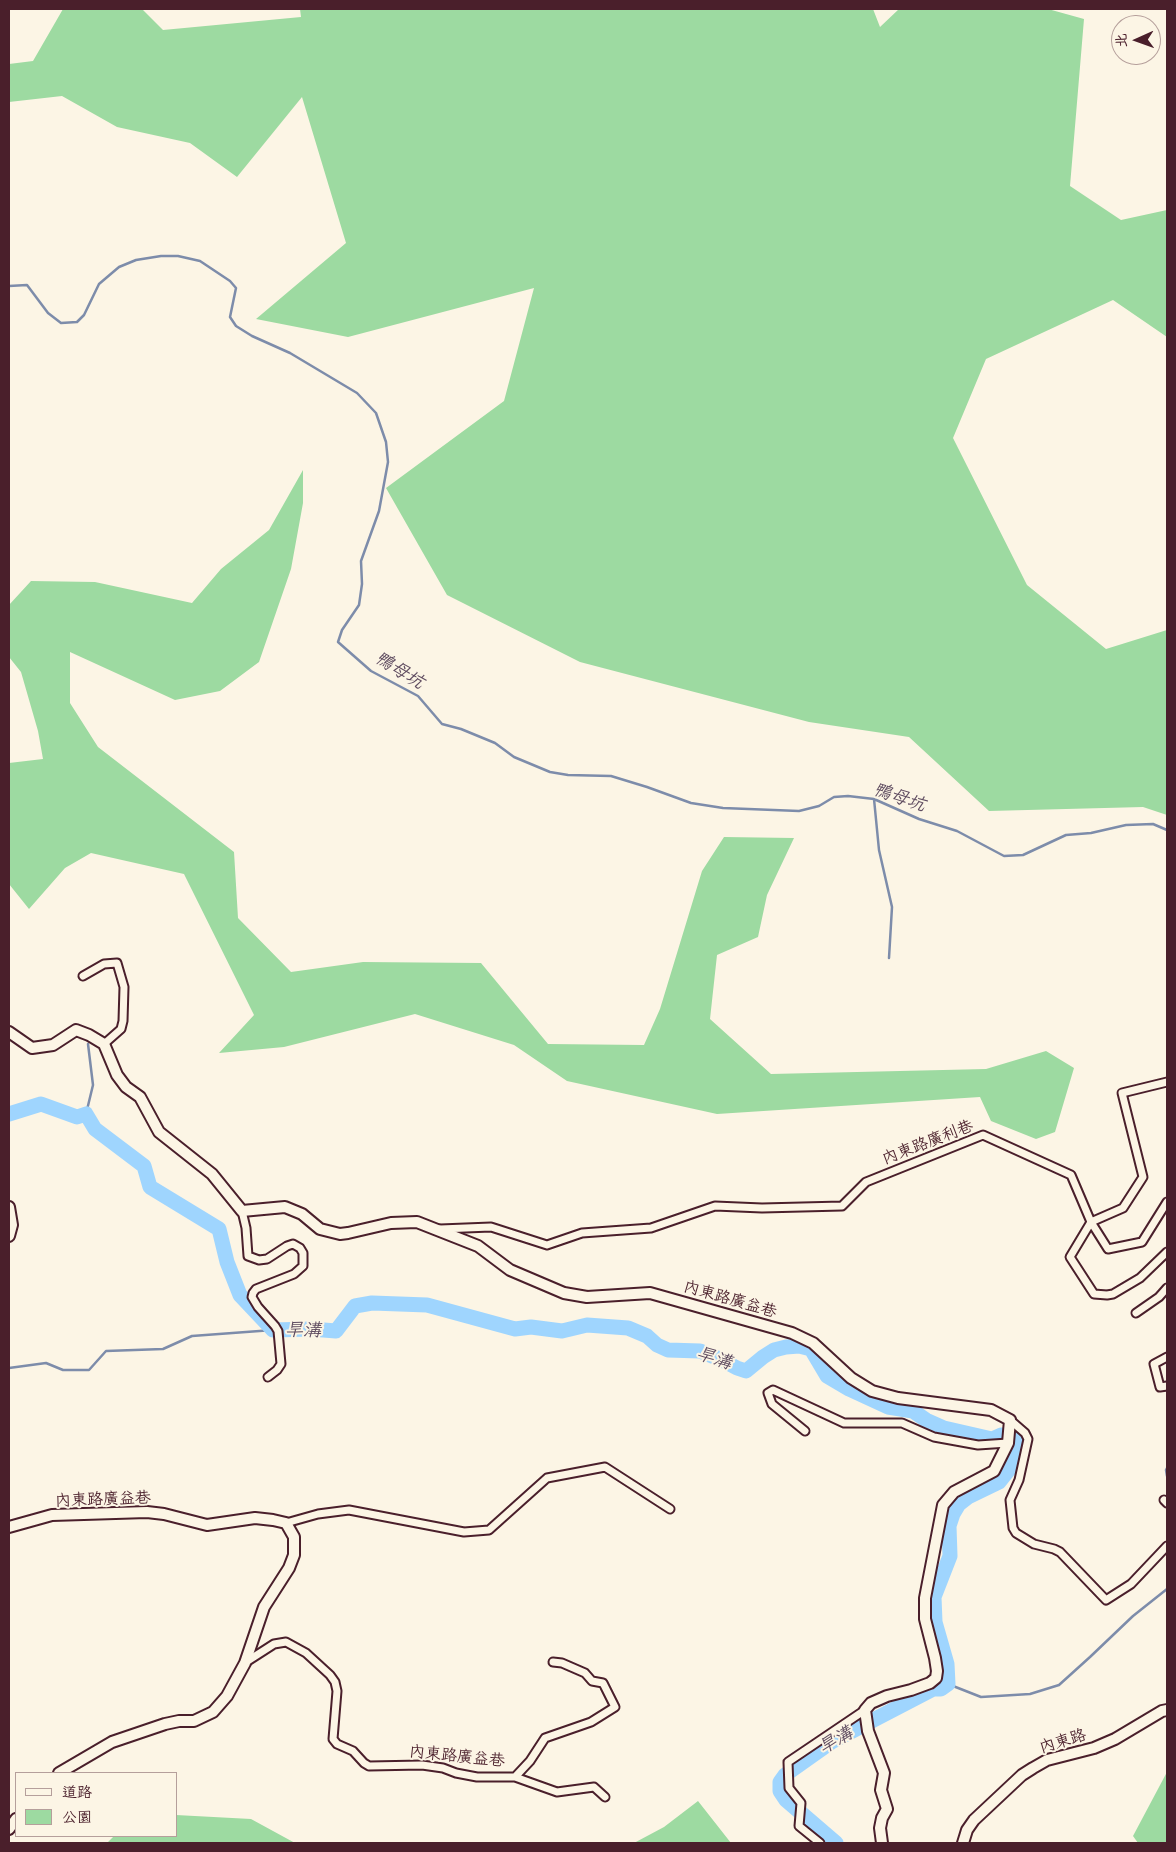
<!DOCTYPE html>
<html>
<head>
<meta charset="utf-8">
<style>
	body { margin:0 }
	#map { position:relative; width:1176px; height:1852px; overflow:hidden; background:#fcf5e5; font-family:"Balsamiq Sans","LXGW WenKai TC",sans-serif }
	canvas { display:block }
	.frame { position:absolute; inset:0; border:10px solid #4a1f2b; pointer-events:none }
	.legend { position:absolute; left:15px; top:1772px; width:162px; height:65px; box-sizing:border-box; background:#fcf5e5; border:1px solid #b59f9b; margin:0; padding:6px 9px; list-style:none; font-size:15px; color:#4a1f2b }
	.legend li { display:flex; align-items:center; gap:10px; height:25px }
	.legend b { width:25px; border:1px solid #b59f9b }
	.north { position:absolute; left:1111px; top:15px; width:50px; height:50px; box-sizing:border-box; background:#fcf5e5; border:1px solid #b59f9b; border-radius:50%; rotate:268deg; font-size:14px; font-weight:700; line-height:20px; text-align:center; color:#4a1f2b }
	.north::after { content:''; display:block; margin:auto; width:18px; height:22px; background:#4a1f2b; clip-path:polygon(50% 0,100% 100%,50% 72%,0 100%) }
</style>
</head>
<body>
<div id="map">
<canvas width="1176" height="1852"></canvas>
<div class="frame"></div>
<ul class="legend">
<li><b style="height:6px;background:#fcf5e5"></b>道路</li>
<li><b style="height:14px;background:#9ddaa1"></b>公園</li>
</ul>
<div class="north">北</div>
</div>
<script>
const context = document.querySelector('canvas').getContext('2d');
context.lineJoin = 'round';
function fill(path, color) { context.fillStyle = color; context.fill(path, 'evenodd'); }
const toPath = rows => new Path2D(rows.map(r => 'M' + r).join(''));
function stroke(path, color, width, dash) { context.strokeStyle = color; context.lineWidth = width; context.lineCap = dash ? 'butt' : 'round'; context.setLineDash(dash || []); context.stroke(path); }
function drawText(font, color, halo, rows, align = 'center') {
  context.font = font + ' "Balsamiq Sans","LXGW WenKai TC",sans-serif'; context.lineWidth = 4; context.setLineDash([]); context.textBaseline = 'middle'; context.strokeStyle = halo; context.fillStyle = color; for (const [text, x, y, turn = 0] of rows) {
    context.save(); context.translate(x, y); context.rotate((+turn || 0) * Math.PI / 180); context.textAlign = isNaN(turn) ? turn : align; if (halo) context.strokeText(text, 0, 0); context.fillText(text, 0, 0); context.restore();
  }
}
const green = toPath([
	[63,9,142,9,163,30,301,17,300,9,873,9,880,27,899,9,1048,9,1084,19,1070,186,1121,220,1167,210,1167,337,1113,300,986,359,953,438,1027,585,1106,649,1167,630,1167,815,1143,807,989,811,909,737,809,722,580,662,447,595,386,488,504,401,534,288,348,337,256,319,346,243,302,97,237,177,190,143,117,127,62,96,9,102,9,64,33,61],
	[303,470,303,503,291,569,259,662,220,691,175,700,70,652,70,703,98,747,234,852,238,918,291,972,363,962,481,963,548,1044,644,1045,660,1009,702,871,724,837,794,838,767,895,758,937,717,955,710,1019,771,1074,986,1069,1046,1051,1074,1068,1055,1132,1036,1139,991,1121,980,1097,717,1114,567,1081,514,1045,415,1014,284,1047,219,1053,254,1015,184,874,91,853,65,868,29,909,9,884,9,763,43,759,38,731,21,672,9,657,9,605,31,581,95,582,192,603,221,569,269,530],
	[1167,1772,1167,1843,1138,1843,1133,1836],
	[698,1801,731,1843,634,1843,664,1827],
	[176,1815,251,1819,295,1843,107,1843,114,1836,176,1836]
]);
const stream = toPath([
	[9,286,27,285,48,313,61,323,77,322,84,315,99,284,119,267,136,260,161,256,178,256,200,261,230,281,236,288,230,317,236,326,252,336,290,353,357,393,376,413,386,442,388,462,379,511,361,561,362,584,359,605,342,630,338,642,371,671,418,696,442,724,461,729,495,743,514,757,550,772,568,775,611,776,647,787,691,803,723,808,799,811,819,806,834,797,848,796,874,799,919,819,957,831,1004,856,1023,855,1066,835,1091,833,1126,825,1153,824,1167,830],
	[874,799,879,850,892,907,889,958],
	[86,1114,93,1085,88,1044],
	[9,1368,46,1363,63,1370,89,1370,106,1351,163,1349,192,1336,273,1330],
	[1167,1468,1166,1470,1167,1476],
	[948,1684,981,1697,1030,1694,1059,1685,1090,1657,1133,1616,1167,1589]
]);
const river = toPath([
	[9,1114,41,1104,77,1117,86,1114,95,1129,144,1166,150,1187,219,1229,227,1262,240,1295,273,1330,311,1329,336,1331,355,1306,372,1303,427,1305,515,1329,531,1327,562,1331,587,1325,628,1328,647,1336,657,1345,668,1350,700,1351,722,1360,737,1368,746,1371,763,1357,774,1350,786,1347,799,1346,811,1349,827,1376,849,1389,888,1407,913,1411,926,1420,944,1428,992,1439,1001,1435,1014,1435,1018,1442,1011,1467,999,1482,968,1497,959,1504,953,1514,949,1526,950,1556,934,1597,935,1622,947,1664,948,1684,941,1689,933,1689,833,1741,785,1775,780,1782,780,1791,786,1800,836,1843]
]);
const street = toPath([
	[83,976,104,964,117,963,124,987,123,1021,121,1029,104,1044],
	[1167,1082,1122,1093,1143,1177,1123,1208,1091,1222,1070,1257,1094,1294,1107,1295,1113,1294,1140,1278,1167,1252],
	[242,1211,246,1228,248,1256,259,1260,267,1259,287,1246,293,1244,300,1248,303,1253,303,1266,294,1274,256,1289,253,1293,252,1297,258,1307,275,1326,278,1331,281,1364,277,1370,268,1377],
	[440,1229,491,1227,547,1245,582,1233,651,1228,715,1206,762,1208,842,1206,866,1182,983,1135,1071,1175,1091,1222,1108,1249,1142,1242,1167,1202],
	[1136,1313,1159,1297,1167,1288],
	[1167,1357,1154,1364,1160,1387,1167,1386],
	[1010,1420,1025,1433,1028,1439,1019,1480,1010,1500,1013,1528,1016,1533,1034,1544,1054,1549,1060,1552,1106,1600,1131,1584,1167,1546],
	[805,1431,772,1404,768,1393,773,1390,844,1423,902,1423,934,1437,978,1445,1008,1443],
	[1164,1500,1167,1503],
	[286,1523,318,1514,349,1510,464,1532,489,1530,547,1478,605,1467,670,1509],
	[246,1662,274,1644,286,1642,306,1653,330,1675,335,1682,337,1691,333,1739,337,1744,353,1751,364,1763,369,1766,422,1765,443,1768,456,1773,477,1777,515,1777,557,1792,594,1787,605,1797],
	[515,1777,530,1761,545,1738,591,1722,615,1707,603,1683,592,1681,585,1673,562,1663,553,1662],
	[820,1843,799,1826,801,1803,789,1788,788,1762,865,1710]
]);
const secondary = toPath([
	[9,1032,32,1048,53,1045,76,1030,89,1035,104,1044,117,1075,126,1087,140,1097,159,1132,212,1174,242,1211,285,1207,302,1214,320,1229,340,1234,348,1233,391,1223,417,1222,478,1246,510,1270,564,1293,587,1297,650,1293,792,1333,813,1343,851,1378,872,1391,898,1398,991,1410,1010,1420,1008,1443,994,1471,954,1492,943,1505,925,1598,925,1619,935,1658,937,1671,936,1678,930,1683,911,1690,887,1696,871,1703,865,1710,868,1731,884,1773,881,1790,887,1809,882,1818,880,1828,882,1843],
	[9,1207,12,1225,9,1236],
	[9,1527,52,1515,147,1512,164,1514,207,1525,255,1518,273,1520,286,1523,294,1537,294,1555,289,1568,264,1607,245,1663,227,1696,213,1712,194,1721,179,1721,165,1724,112,1742,59,1773],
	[9,1829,16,1819],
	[963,1843,967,1830,974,1820,1022,1775,1033,1768,1047,1760,1094,1748,1115,1739,1162,1711,1167,1710]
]);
const streetNames = [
	["內東路廣利巷",928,1143,-21],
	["內東路廣益巷",730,1300,16],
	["內東路廣益巷",103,1500,-2],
	["內東路",1063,1742,-17],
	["內東路廣益巷",457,1757,6]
];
const waterNames = [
	["鴨母坑",399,671,32],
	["鴨母坑",899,798,19],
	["旱溝",303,1331,1],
	["旱溝",714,1359,18],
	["旱溝",836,1741,-30]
];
fill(green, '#9ddaa1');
stroke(stream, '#7d8caa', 2.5);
stroke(river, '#9fd5fe', 15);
stroke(street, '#4a1f2b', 11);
stroke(secondary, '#4a1f2b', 14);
stroke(street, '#fcf5e5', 7);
stroke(secondary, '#fcf5e5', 10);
drawText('16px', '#4a1f2b', '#fcf5e5', streetNames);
drawText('italic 18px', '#5f4c60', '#fcf5e5', waterNames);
</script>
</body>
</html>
